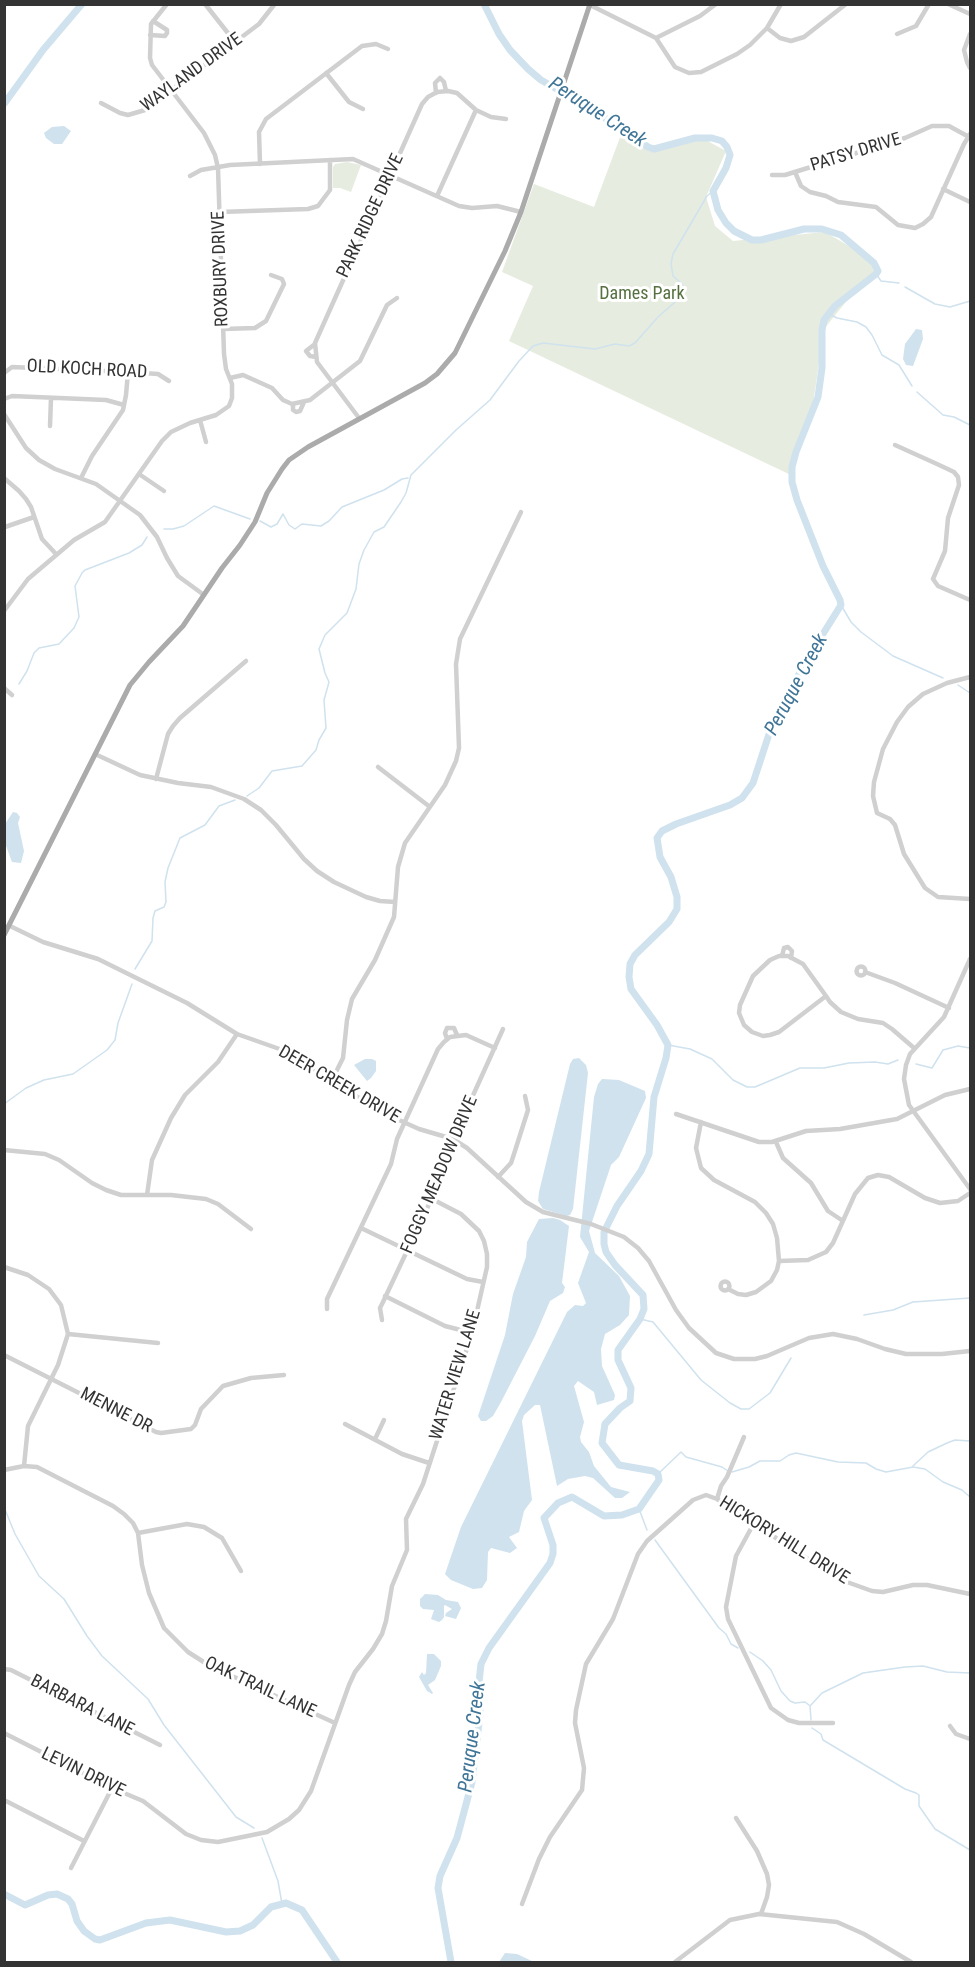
<!DOCTYPE html>
<html>
<head>
<meta charset="utf-8">
<style>
	body { margin:0 }
	#map { position:relative; width:975px; height:1967px; overflow:hidden; background:#fff; font-family:"Roboto Condensed",sans-serif }
	canvas { display:block }
	.frame { position:absolute; inset:0; border:6px solid #333; pointer-events:none }
</style>
</head>
<body>
<div id="map">
<canvas width="975" height="1967"></canvas>
<div class="frame"></div>
</div>
<script>
const context = document.querySelector('canvas').getContext('2d');
context.lineJoin = 'round';
function fill(path, color) { context.fillStyle = color; context.fill(path, 'evenodd'); }
const toPath = rows => new Path2D(rows.map(r => 'M' + r).join(''));
function stroke(path, color, width, dash) { context.strokeStyle = color; context.lineWidth = width; context.lineCap = dash ? 'butt' : 'round'; context.setLineDash(dash || []); context.stroke(path); }
function drawText(font, color, halo, rows, align = 'center') {
  context.font = font + ' "Roboto Condensed",sans-serif'; context.lineWidth = 6; context.setLineDash([]); context.textBaseline = 'middle'; context.strokeStyle = halo; context.fillStyle = color; for (const [text, x, y, turn = 0] of rows) {
    context.save(); context.translate(x, y); context.rotate((+turn || 0) * Math.PI / 180); context.textAlign = isNaN(turn) ? turn : align; if (halo) context.strokeText(text, 0, 0); context.fillText(text, 0, 0); context.restore();
  }
}
const green = toPath([
	[622,132,647,145,677,145,702,138,726,151,706,197,715,226,733,241,825,232,866,256,877,272,871,280,853,293,824,329,813,404,793,455,793,476,509,341,533,286,502,272,534,184,594,207],
	[347,162,361,165,351,192,340,188,333,188,333,167,335,164]
]);
const water = toPath([
	[64,126,71,131,62,144,54,144,46,138,44,133,52,127],
	[916,329,922,330,923,339,913,366,906,365,903,359,905,344],
	[13,812,17,813,20,817,18,823,24,851,21,863,12,862,5,843,5,824],
	[579,1058,586,1065,588,1073,573,1209,570,1215,567,1216,543,1209,538,1201,539,1192,570,1064,573,1059],
	[365,1059,372,1059,376,1061,376,1071,371,1078,367,1081,354,1065],
	[602,1079,619,1080,645,1091,646,1098,619,1157,611,1165,589,1231,595,1253,619,1276,630,1296,629,1315,620,1325,605,1334,601,1349,602,1366,615,1395,614,1400,597,1405,594,1392,578,1381,574,1386,584,1422,580,1437,581,1442,589,1452,594,1466,611,1487,630,1492,622,1498,615,1498,593,1478,585,1476,568,1479,557,1486,540,1405,535,1405,524,1415,522,1421,532,1500,524,1511,519,1532,509,1537,517,1548,510,1553,491,1548,488,1552,487,1580,482,1588,473,1589,451,1580,445,1574,461,1527,567,1312,575,1305,583,1306,586,1303,578,1283,589,1252,580,1237,594,1097,598,1084],
	[553,1218,560,1220,569,1226,562,1283,565,1287,563,1293,550,1301,535,1336,501,1402,493,1416,486,1421,481,1421,478,1416,505,1335,513,1294,526,1257,527,1242,539,1219],
	[425,1594,438,1595,446,1600,458,1602,461,1608,456,1619,445,1616,446,1613,452,1609,445,1605,444,1606,444,1617,442,1620,439,1622,431,1619,434,1610,423,1609,420,1606,420,1599],
	[427,1654,434,1654,441,1661,441,1666,435,1680,428,1685,433,1693,432,1694,427,1691,419,1677,422,1672,424,1675,426,1673],
	[505,1953,517,1954,534,1962,499,1962]
]);
const stream = toPath([
	[876,274,881,281,899,283],
	[905,287,935,304,950,307,970,301],
	[829,314,837,318,857,322,866,327,872,335,882,355,899,365,912,386],
	[917,392,943,415,954,417,970,425],
	[260,521,271,527,277,524,283,514,289,525,295,529,302,524,321,526,329,521,342,507,384,490,402,479,408,478],
	[164,529,173,529,184,526,214,506,250,519],
	[841,605,851,622,861,632,893,656,943,678],
	[19,684,27,671,34,653,39,648,59,644,74,628,79,617,75,586,82,573,85,570,129,553,142,545,147,537],
	[958,685,970,693],
	[247,796,259,788,272,771,302,766,316,750,319,740,326,728,324,700,329,682,325,673,319,649,325,635,347,613,356,589,359,564,364,550,374,532,384,527,401,502,406,493,411,475,456,430,490,400,519,361,533,346,543,343,595,349,615,344,629,346,635,343,658,317,683,295,684,288,682,284,673,276,671,264,673,254,707,196,713,191],
	[135,969,152,941,153,918,155,911,164,907,166,902,165,882,168,868,180,838,205,825,219,806,235,800],
	[668,1045,690,1049,712,1059,733,1080,747,1087,755,1087,800,1068,824,1068,849,1063,875,1062,888,1064,898,1060],
	[916,1064,932,1068,943,1050,958,1046,970,1048],
	[4,1104,26,1088,44,1080,73,1074,107,1050,115,1040,118,1023,132,984],
	[864,1315,893,1310,913,1302,970,1298],
	[640,1319,653,1322,701,1380,730,1403,741,1409,749,1409,770,1393,791,1358],
	[913,1466,928,1452,947,1443,955,1440,970,1441],
	[732,1472,749,1467,760,1461,780,1461,789,1455,796,1453,838,1462,866,1463,876,1469,886,1472,913,1467,925,1469,943,1482,962,1490,970,1497],
	[659,1480,659,1473,681,1452,686,1457,722,1467,728,1471],
	[4,1507,15,1534,39,1576,64,1599,87,1636,102,1656,148,1699,164,1725,236,1817,254,1828],
	[639,1509,647,1530],
	[655,1540,719,1628,726,1634,731,1644,738,1648],
	[750,1652,763,1661,771,1670,781,1691,790,1701,795,1703,805,1702,809,1705],
	[811,1720,810,1706,822,1693,863,1673,905,1667,923,1666,947,1672,970,1673],
	[812,1728,821,1734,823,1740,905,1789,916,1793,919,1795,919,1806,935,1829,970,1850],
	[262,1838,278,1881,282,1904]
]);
const river = toPath([
	[4,104,43,50,82,4],
	[4,1894,25,1905,48,1895,57,1894,68,1899,72,1904,77,1921,84,1931,95,1939,100,1940,146,1923,170,1920,226,1932,240,1931,253,1925,271,1907,286,1903,302,1910,337,1962],
	[451,1962,438,1888,440,1876,457,1838,472,1782,480,1714,479,1682,481,1664,489,1648,550,1563,553,1554,553,1545,544,1518,558,1503,572,1497,604,1516,622,1515,639,1509,659,1480,658,1474,653,1471,619,1465,602,1443,605,1424,620,1408,630,1401,631,1388,618,1360,618,1350,640,1319,644,1309,643,1295,615,1265,606,1252,604,1244,604,1232,617,1206,641,1171,649,1154,654,1097,666,1058,668,1045,657,1025,631,989,629,977,630,964,635,955,669,922,677,909,677,897,671,877,660,857,657,838,662,831,676,824,730,805,742,798,753,783,773,722,808,658,841,605,840,600,823,566,797,500,792,482,792,467,796,452,818,397,822,368,822,330,824,320,835,306,876,274,878,271,874,263,841,235,822,229,804,229,761,240,752,240,734,231,726,223,718,210,713,191,726,168,730,155,727,147,722,141,712,138,695,138,654,149,648,147,590,108,541,80,528,69,510,50,499,34,484,4]
]);
const minor = toPath([
	[205,4,235,42],
	[948,4,970,14],
	[590,5,656,38,675,67,689,73,701,72,737,54,750,45,767,28,781,4],
	[767,28,780,38,791,41,804,37,846,4],
	[897,34,916,26,929,4],
	[970,34,964,50,967,62,970,68],
	[150,35,165,36,167,33,167,30,153,21],
	[656,38,700,16,716,4],
	[326,73,349,102,363,109],
	[436,93,435,83,440,78,444,82,446,91],
	[101,103,120,113,128,115,145,110,259,24,274,5],
	[260,164,259,132,266,119,362,46,376,44,388,49],
	[795,172,801,186,810,192,826,196,838,202,876,207,898,225,915,228,923,224,931,217,964,144,970,134],
	[772,175,785,175,905,138,932,126,949,126,969,137],
	[190,176,201,170,230,165,353,159,459,206,472,208,497,206,521,212],
	[943,189,970,202],
	[437,196,476,110],
	[220,212,308,209,318,206,330,190,330,160],
	[223,329,255,328,266,321,284,284,282,279,271,275],
	[315,344,306,351,310,356,316,357],
	[4,373,12,367,128,372,158,374,169,381],
	[230,378,243,375,272,388,283,400,292,404,310,400,360,361,387,305,397,298],
	[4,399,12,396,106,400,124,405],
	[293,404,293,410,296,412,300,411,304,402],
	[4,414,26,448,39,460,55,469,96,484,140,515,157,537,167,558,178,576,204,595],
	[359,418,317,362,315,343,422,104,428,97,437,92,448,91,457,93,476,110,491,117,506,119],
	[200,420,206,442],
	[50,426,51,398],
	[895,445,937,464,954,472,958,477,959,485,948,518,945,551,933,579,938,586,970,600],
	[139,474,164,491],
	[4,478,19,491,26,499,31,507,42,539,56,554],
	[81,478,92,456,123,410,126,395,128,372],
	[5,527,34,517],
	[4,611,28,579,74,540,105,522,162,441,171,432,190,423,216,415,229,406,232,398,232,384,226,369,224,354,218,168,215,155,204,133,152,65,150,58,151,24,167,4],
	[970,677,947,683,923,694,908,707,897,722,883,749,874,782,873,796,877,813,890,819,895,825,904,854,925,888,938,897,970,899],
	[4,688,12,695],
	[95,754,140,775,178,783,211,787,244,799,261,810,276,825,304,859,317,871,334,882,366,897,380,901,395,902],
	[378,767,430,807],
	[156,779,168,734,173,726,180,718,246,661],
	[10,926,43,942,98,959,187,1003,237,1034,288,1052,379,1111,419,1129,453,1139,467,1148,526,1202,543,1212,591,1224,624,1237,638,1248,649,1261,676,1310,689,1328,716,1353,734,1359,755,1359,767,1356,809,1338,833,1334,857,1339,885,1349,906,1354,942,1354,970,1351],
	[782,956,784,948,788,947,792,951,791,958],
	[970,959,944,1017,910,1054,906,1065,904,1079,909,1105,970,1189],
	'856.5 971a4.5 4.5 0 1 1 9 0a4.5 4.5 0 1 1-9 0Z',
	[865,972,895,983,949,1008],
	[826,996,779,1032,770,1035,763,1036,752,1032,744,1025,739,1013,740,1005,753,976,770,960,779,956,788,956,803,964,826,996,830,1002,841,1012,858,1019,883,1023,892,1029,914,1048],
	[447,1039,445,1033,447,1028,454,1028,457,1035],
	[332,1080,343,1058,347,1020,352,999,375,960,394,917,398,867,405,843,445,785,456,761,459,748,456,664,460,639,521,512],
	[676,1114,759,1142,772,1142,806,1131,840,1129,897,1119,945,1095,970,1089],
	[701,1122,696,1148,701,1168,714,1180,755,1202,766,1213,773,1224,777,1238,779,1261,777,1270,771,1281,756,1292,746,1295,738,1294,728,1289],
	[776,1142,783,1158,811,1183,828,1211,843,1221],
	[4,1150,45,1154,59,1160,92,1183,106,1190,121,1195,171,1195,206,1199,218,1204,251,1229],
	[498,1177,511,1163,514,1154,528,1110,525,1096],
	[147,1195,152,1160,171,1118,185,1095,218,1062,237,1034],
	[361,1228,467,1279,483,1282],
	[779,1261,808,1260,826,1252,833,1243,855,1194,868,1178,878,1175,889,1177,925,1198,940,1203,958,1201,970,1193],
	[4,1267,28,1275,49,1289,61,1305,68,1334,58,1365,28,1426,24,1466],
	'720.5 1286a4.5 4.5 0 1 1 9 0a4.5 4.5 0 1 1-9 0Z',
	[385,1296,445,1326,472,1333],
	[327,1309,327,1299,391,1164,397,1139,438,1049,444,1042,450,1037,466,1035,495,1048],
	[382,1320,380,1308,383,1302,438,1185,447,1153,503,1029],
	[68,1334,158,1343],
	[4,1355,156,1432,161,1433,191,1429,195,1425,201,1409,223,1386,251,1378,284,1375],
	[345,1424,402,1454,429,1463],
	[375,1439,384,1420],
	[4,1470,24,1466,37,1467,113,1506,124,1514,133,1523,138,1533,142,1565,149,1593,164,1628,188,1652,210,1666,335,1723],
	[717,1499,721,1486,727,1477,744,1437],
	[754,1523,736,1556,726,1607,728,1619,771,1708,788,1720,799,1723,833,1723],
	[138,1533,187,1524,204,1527,222,1538,241,1571],
	[4,1669,11,1670,160,1745],
	[950,1726,956,1734,970,1739],
	[4,1733,112,1788,143,1801,186,1834,201,1840,218,1842,267,1832,289,1819,299,1810,311,1791,349,1685,355,1672,373,1649,382,1634,386,1621,392,1586,407,1550,406,1519,423,1484,472,1333,487,1267,487,1254,484,1241,479,1231,461,1214,432,1199],
	[4,1800,84,1841],
	[736,1818,757,1851,767,1874,769,1885,767,1897,761,1914],
	[71,1868,112,1788],
	[522,1904,539,1859,550,1837,582,1790,584,1768,575,1723,576,1710,586,1664,613,1619,638,1554,647,1541,693,1500,706,1495,717,1499,823,1569,847,1582,872,1591,883,1592,913,1585,927,1585,970,1594],
	[675,1962,730,1920,759,1914,837,1922,864,1934,911,1962]
]);
const major = toPath([
	[4,935,130,685,149,662,183,626,222,568,240,545,255,522,267,493,282,469,289,460,308,447,425,383,437,374,455,353,505,251,521,212,590,4]
]);
const streetNames = [
	["WAYLAND DRIVE",192,73,-36],
	["PATSY DRIVE",856,153,-17],
	["PARK RIDGE DRIVE",371,216,-65],
	["ROXBURY DRIVE",221,269,-92],
	["OLD KOCH ROAD",87,370,3],
	["DEER CREEK DRIVE",339,1085,30],
	["FOGGY MEADOW DRIVE",440,1175,-67],
	["WATER VIEW LANE",456,1375,-73],
	["MENNE DR",116,1411,27],
	["HICKORY HILL DRIVE",784,1541,32],
	["OAK TRAIL LANE",260,1688,25],
	["BARBARA LANE",82,1706,27],
	["LEVIN DRIVE",83,1773,26]
];
const parkNames = [
	["Dames Park",642,294]
];
const waterNames = [
	["Peruque Creek",597,113,33],
	["Peruque Creek",797,685,-62],
	["Peruque Creek",473,1737,-83]
];
fill(green, '#e6ecdf');
fill(water, '#cfe2ee');
stroke(stream, '#cfe2ee', 1.5);
stroke(river, '#cfe2ee', 7);
stroke(minor, '#d0d0d0', 4.5);
stroke(major, '#ababab', 5);
drawText('18px', '#333', '#fff', streetNames);
drawText('18px', '#56703f', '#fff', parkNames);
drawText('italic 20px', '#3f7597', '#fff', waterNames);
</script>
</body>
</html>
